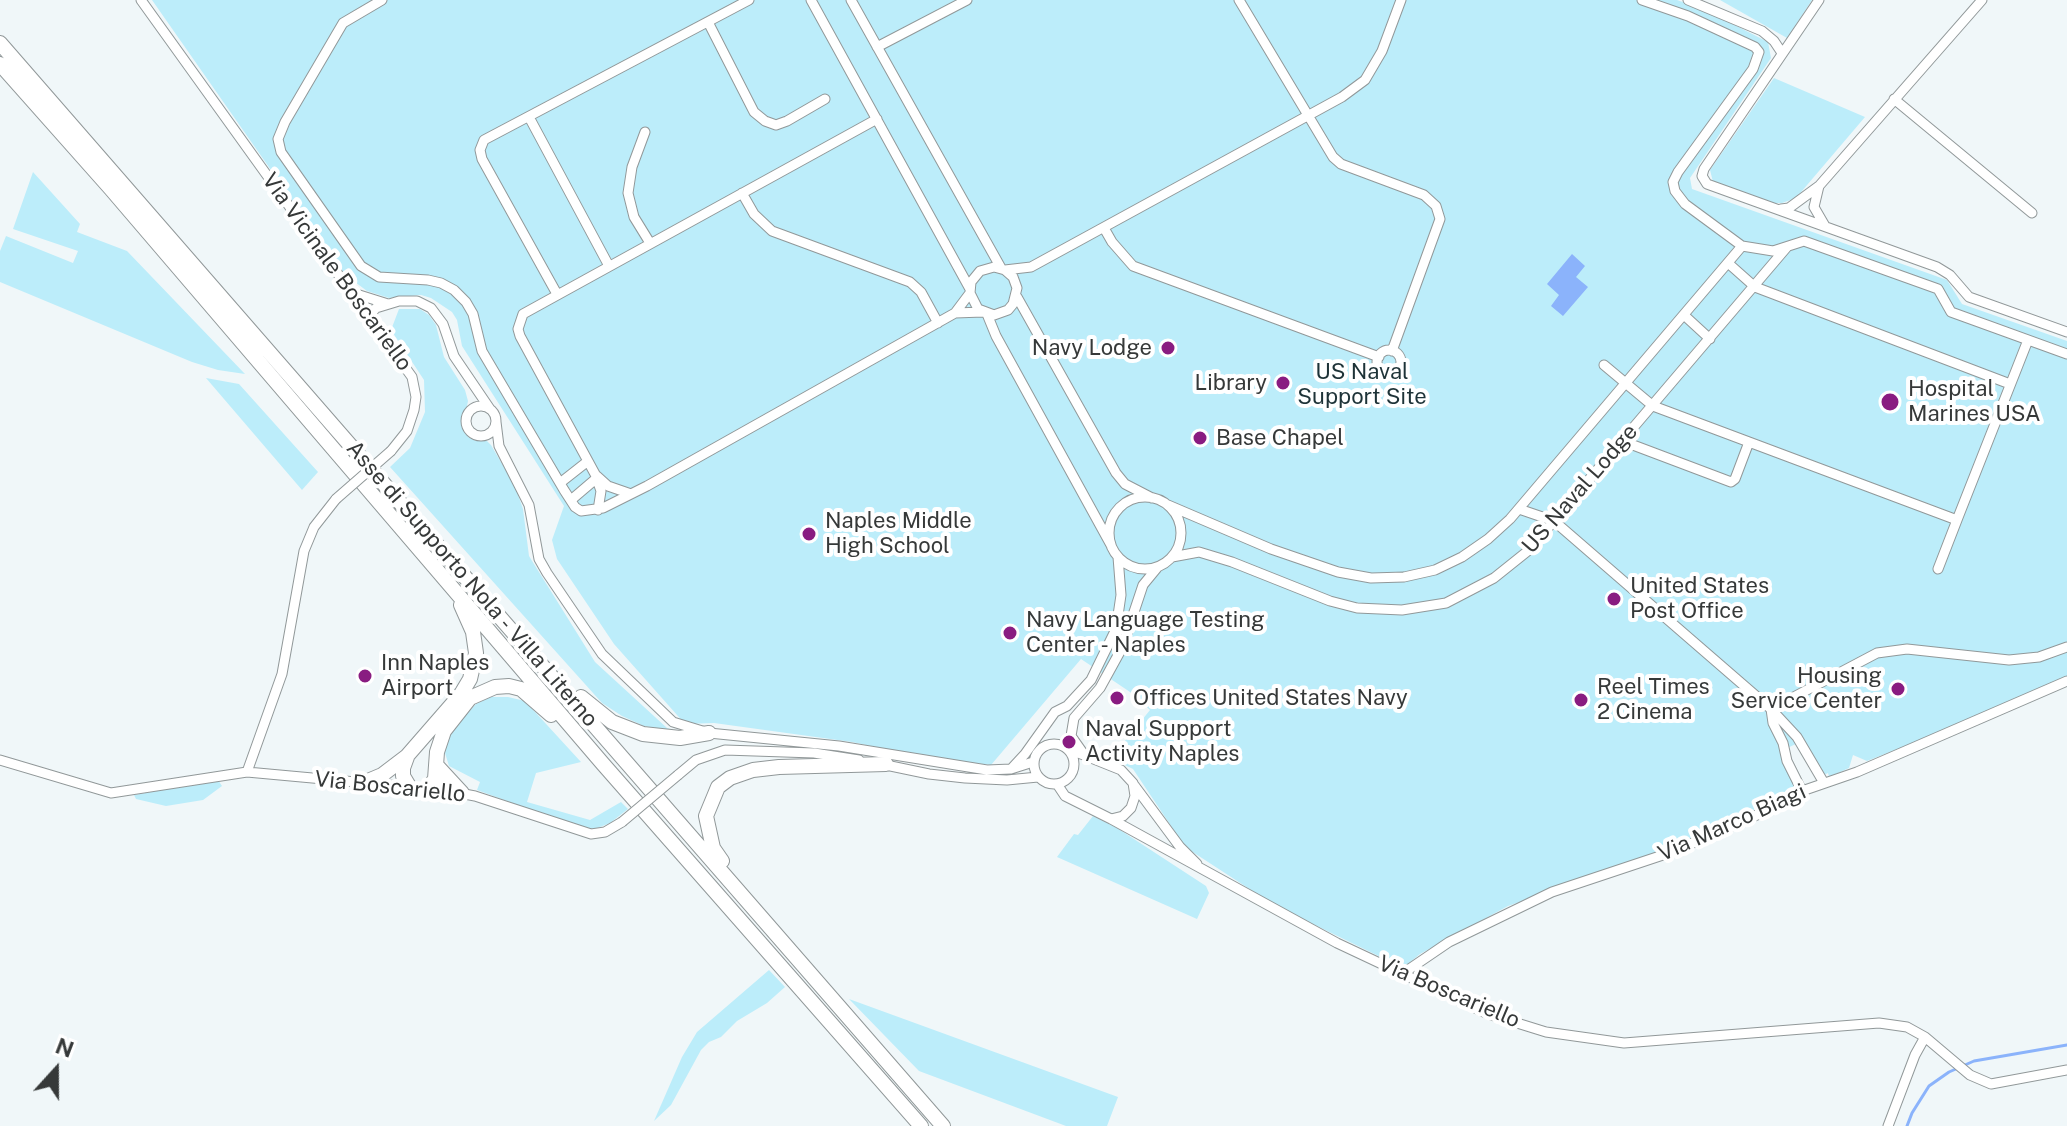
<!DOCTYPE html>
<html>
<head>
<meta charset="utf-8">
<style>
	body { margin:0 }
	#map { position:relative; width:2067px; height:1126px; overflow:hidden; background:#f0f7f9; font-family:"Public Sans",sans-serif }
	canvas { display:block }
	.north { position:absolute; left:16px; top:1030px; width:80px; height:80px; -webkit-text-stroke:6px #fff; paint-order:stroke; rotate:21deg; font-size:22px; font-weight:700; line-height:32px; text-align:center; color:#363939 }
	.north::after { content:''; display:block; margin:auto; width:28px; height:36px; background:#363939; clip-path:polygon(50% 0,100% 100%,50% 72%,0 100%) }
</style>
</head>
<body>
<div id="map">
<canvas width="2067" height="1126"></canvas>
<div class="north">N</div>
</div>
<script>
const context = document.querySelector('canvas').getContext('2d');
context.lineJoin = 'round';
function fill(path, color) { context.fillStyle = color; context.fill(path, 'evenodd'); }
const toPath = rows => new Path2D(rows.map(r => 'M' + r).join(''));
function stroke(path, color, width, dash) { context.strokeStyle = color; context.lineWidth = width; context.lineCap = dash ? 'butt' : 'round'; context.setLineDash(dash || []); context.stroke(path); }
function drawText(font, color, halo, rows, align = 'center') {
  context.font = font + ' "Public Sans",sans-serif'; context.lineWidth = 8; context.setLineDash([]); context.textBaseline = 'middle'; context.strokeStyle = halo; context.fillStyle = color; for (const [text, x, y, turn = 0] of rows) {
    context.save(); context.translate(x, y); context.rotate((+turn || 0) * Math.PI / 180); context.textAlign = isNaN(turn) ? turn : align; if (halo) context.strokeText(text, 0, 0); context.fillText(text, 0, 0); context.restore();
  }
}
const green = toPath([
	[152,0,1677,0,1703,9,1768,42,1771,58,1690,178,1692,189,1947,280,1962,304,2067,341,2067,676,2004,707,1867,761,1853,755,1849,768,1829,777,1828,773,1820,777,1798,743,1783,750,1803,787,1661,853,1508,906,1420,954,1403,968,1274,905,1185,847,1133,769,1110,758,1110,749,1116,752,1150,710,1130,692,1081,659,991,765,918,756,852,742,714,723,685,724,614,644,557,559,552,540,564,506,462,346,457,320,452,312,431,298,421,295,389,298,367,291,343,273],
	[1720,0,1812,0,1787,38],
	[1774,78,1865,117,1796,198,1782,203,1774,203,1713,182,1710,170],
	[33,172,80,224,77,232,127,251,245,374,218,370,192,362,0,282,0,251,6,236,73,263,78,251,13,229],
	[399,309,420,309,429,315,436,325,444,357,465,390,468,401,463,425,469,433,468,437,476,441,486,440,491,445,515,486,523,509,529,556,595,662,667,728,684,733,644,726,622,716,602,703,390,467,410,448,425,412,424,380,391,330],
	[206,378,239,384,318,472,302,490],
	[491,697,508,697,525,701,581,762,536,773,527,802,590,820,621,802,628,809,610,823,595,829,575,826,477,790,480,782,449,766,445,753,447,735,476,704],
	[218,780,222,786,203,800,166,806,136,799,134,795],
	[1093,816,1117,828,1206,886,1209,893,1197,919,1057,857,1074,834,1078,835],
	[769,970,785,987,767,1003,737,1021,721,1037,709,1042,701,1050,671,1105,654,1121,682,1057,697,1032],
	[849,999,1118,1097,1107,1126,1066,1126,919,1071]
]);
const water = toPath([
	[1572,254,1585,266,1576,277,1588,287,1563,316,1551,306,1559,295,1547,284]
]);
const stream = toPath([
	[1907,1126,1912,1113,1929,1086,1949,1072,1974,1061,2067,1045]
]);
const minor = toPath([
	[141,0,412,377,416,397,414,410,407,431,391,451],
	[382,0,343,23,285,122,278,139,281,152,361,266,379,277,428,280,441,283,454,290,466,302,473,314,482,351,564,490,575,507,581,511,603,508,647,486,955,313,970,293,971,282,980,271,994,267,1005,270,1013,277,1017,288,1013,304,1008,310,994,315,978,309,970,293],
	[811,0,970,289],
	[851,0,1001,268],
	[1239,0,1333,157,1341,164,1424,195,1436,206,1440,219,1392,351],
	[1642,0,1688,16,1755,47,1759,52,1753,69,1678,172,1673,182,1675,191,1685,204,1742,246,1773,251,1804,241,1938,289,1951,312,2067,354],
	[1688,0,1762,31,1774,41,1782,53],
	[1819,0,1704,169,1702,176,1707,184,1937,267,1950,275,1969,297,2067,332],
	[708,22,754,112,765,121,776,125,787,121,825,99],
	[877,47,967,0],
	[1894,99,2032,213],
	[529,117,609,266],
	[645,132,632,167,628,193,634,217,650,243],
	[1819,186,1814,207,1825,226],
	[742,193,754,214,772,231,910,282,921,292,938,323],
	[1781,209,1789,208,1819,186,1982,0],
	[1104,228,1112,242,1133,266,1379,357],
	[1728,263,1755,287,2010,384],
	[1005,270,1031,267,1342,97,1365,80,1382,51,1401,0],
	[353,293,388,304],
	[557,294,482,159,480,150,484,140,749,0],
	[1017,297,1116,473,1125,484,1152,498],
	[955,313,983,312],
	[987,314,996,336,1111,545],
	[369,316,376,308,399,301,417,301,431,308,443,324,454,356,490,409],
	[1685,316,1710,339],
	'1377 362a12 12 0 1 1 24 0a12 12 0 1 1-24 0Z',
	[1604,365,1653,406,1957,520,2028,340],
	'466 421a15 15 0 1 1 30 0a15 15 0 1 1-30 0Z',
	[496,422,499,446,529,505,539,559,547,573,602,654,673,722,709,733,839,746,987,770,1011,769,1033,762],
	[1625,438,1633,445,1731,482,1735,479,1749,442],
	[597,476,608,486,631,494],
	[560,483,588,461],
	'1109 533a36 36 0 1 1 72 0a36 36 0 1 1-72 0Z',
	[571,500,598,477],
	[1168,505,1271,549,1338,572,1371,578,1404,577,1435,570,1462,557,1488,539,1510,519,1742,246],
	[1519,509,1554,521,1771,709,1877,653,1907,649,2009,660,2039,657,2067,647],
	[598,510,601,491,595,474,520,336,518,329,523,314,877,119],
	[1172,557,1199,552,1232,562,1330,601,1357,608,1402,610,1446,603,1494,578,1529,550,1787,247],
	[1938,569,1957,520],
	[1771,709,1797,737,1824,783],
	[1771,709,1773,723,1783,743,1787,761,1802,791],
	'1034 764a20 20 0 1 1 40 0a20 20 0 1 1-40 0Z',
	[1083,753,1071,736,1074,718,1100,688,1122,648,1143,585,1157,568],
	[0,760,111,793,247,772,443,790,475,796,591,834,605,832,622,822],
	[881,764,929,774,965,778,1007,780,1038,777],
	[1012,768,1025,754,1055,712,1067,706,1091,680,1116,629,1121,595,1118,557],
	[247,772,282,674,304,551,314,527,336,499],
	[678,775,696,760,725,750,814,753,859,760],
	[1057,784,1065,796,1111,819,1123,816,1131,808,1135,796,1133,783,1121,770,1066,748],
	[1134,785,1180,847,1197,864],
	[1111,819,1337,943,1488,1014,1546,1032,1624,1043,1879,1023,1907,1027,1925,1037,1970,1075,1991,1084,2067,1070],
	[1402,974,1449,942,1552,892,1672,852,1757,815,1802,791,1857,772,2067,681],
	[1888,1126,1915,1055,1925,1037]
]);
const highway = toPath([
	[0,43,943,1126],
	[0,64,111,189,603,764,921,1126],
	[581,697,612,722,643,734,680,738,709,733],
	[407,757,403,768,403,776,409,786],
	[438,767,462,793],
	[363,783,382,775,407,756,461,694,470,679,476,653,473,632,461,605],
	[429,787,435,779,437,752,444,731,470,698,495,687,509,686,521,689,551,715],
	[722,861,713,848,706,816,718,787,730,778,753,770,779,767,886,764]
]);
const minorBridge = toPath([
	[336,499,391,451],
	[622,822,678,775]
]);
const markers = [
	[1168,348,8,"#891c81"],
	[1283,383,8,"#891c81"],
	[1890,402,10,"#891c81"],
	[1200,438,8,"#891c81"],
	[809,534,8,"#891c81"],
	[1614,599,8,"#891c81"],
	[1010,633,8,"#891c81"],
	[365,676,8,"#891c81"],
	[1898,689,8,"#891c81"],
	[1117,698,8,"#891c81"],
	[1581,700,8,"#891c81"],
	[1069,742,8,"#891c81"]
];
const streetNames = [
	["Via Vicinale Boscariello",337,272,54],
	["US Naval Lodge",1580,489,-49],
	["Asse di Supporto Nola - Villa Literno",472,584,49],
	["Via Boscariello",390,787,6],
	["Via Marco Biagi",1732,823,-24],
	["Via Boscariello",1449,992,23]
];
const poiNames = [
	["Navy Lodge",1152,348,"right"],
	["Library",1267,383,"right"],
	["Hospital",1908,389],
	["Marines USA",1908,414],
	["Base Chapel",1216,438],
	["Naples Middle",825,521],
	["High School",825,546],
	["United States",1630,586],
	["Post Office",1630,611],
	["Navy Language Testing",1026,620],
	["Center - Naples",1026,645],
	["Inn Naples",381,663],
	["Airport",381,688],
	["Housing",1882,676,"right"],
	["Service Center",1882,701,"right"],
	["Reel Times",1597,687],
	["2 Cinema",1597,712],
	["Offices United States Navy",1133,698],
	["Naval Support",1085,729],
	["Activity Naples",1085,754]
];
const parkNames = [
	["US Naval",1362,372],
	["Support Site",1362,397]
];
fill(green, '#bcedfa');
fill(water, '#8bb3fb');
stroke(stream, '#8bb3fb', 3);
stroke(minor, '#919899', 11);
stroke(highway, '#919899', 16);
stroke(minor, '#fff', 9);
stroke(highway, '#fff', 14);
stroke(minorBridge, '#919899', 11, []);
stroke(minorBridge, '#fff', 9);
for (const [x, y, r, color] of markers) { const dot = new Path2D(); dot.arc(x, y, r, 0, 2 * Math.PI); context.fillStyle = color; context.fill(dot); stroke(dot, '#fff', 3); }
drawText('22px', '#363939', '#fff', streetNames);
drawText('22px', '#363939', '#fff', poiNames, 'left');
drawText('22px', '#1e3338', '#fff', parkNames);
</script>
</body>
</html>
